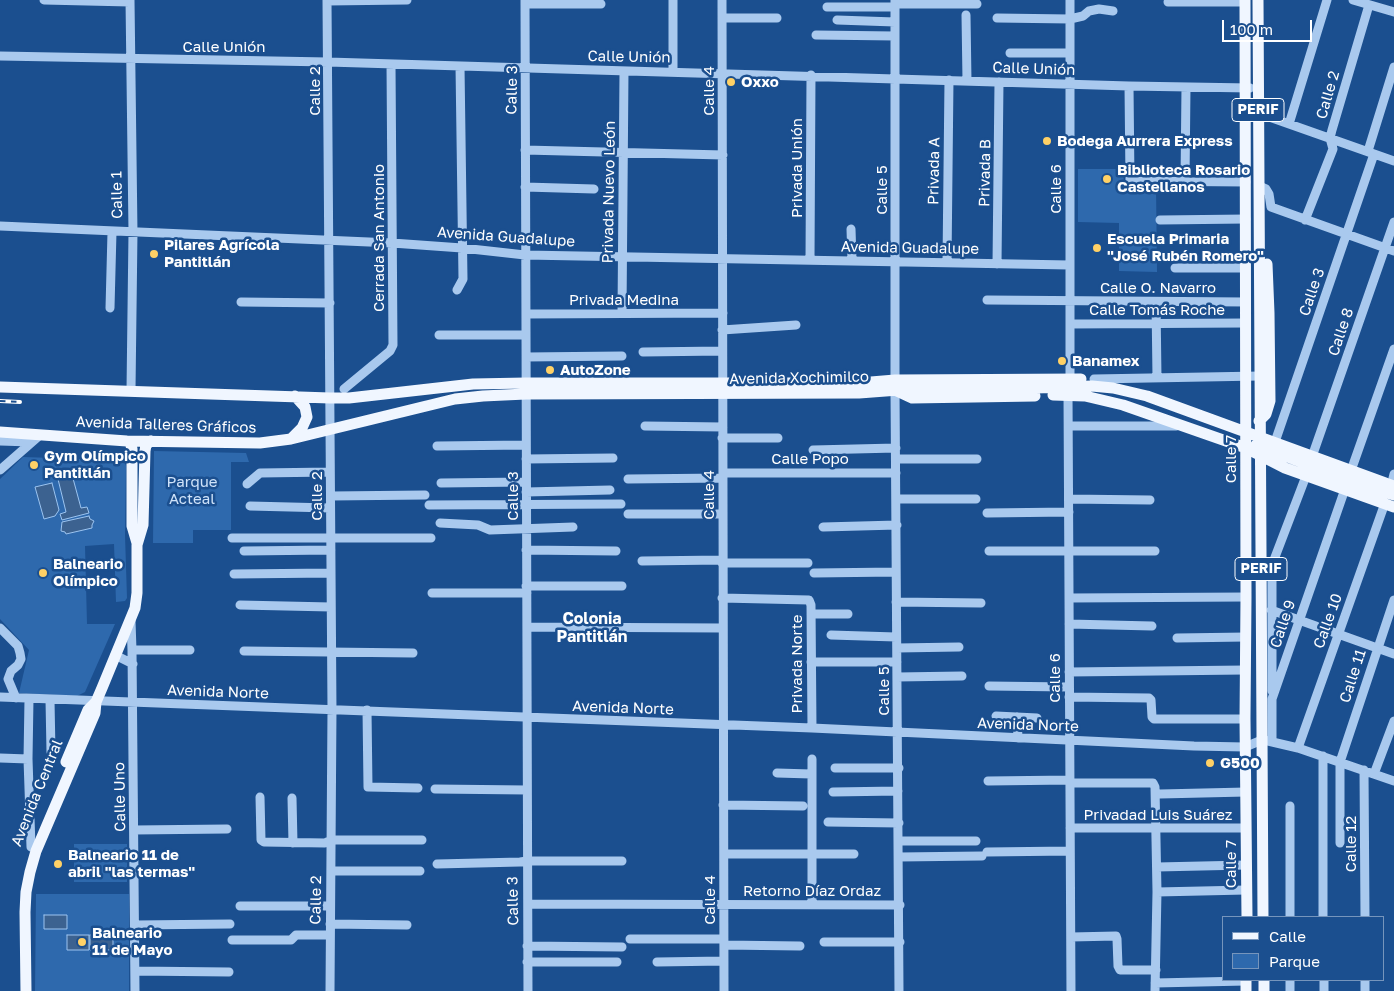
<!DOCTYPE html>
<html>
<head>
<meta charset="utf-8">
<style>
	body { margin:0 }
	#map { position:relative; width:1394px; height:991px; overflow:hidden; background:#1b4f8f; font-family:"Golos Text",sans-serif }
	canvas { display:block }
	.legend { position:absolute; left:1222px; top:916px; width:162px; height:65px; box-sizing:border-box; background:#1b4f8f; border:1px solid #7695bc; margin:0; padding:6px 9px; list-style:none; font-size:15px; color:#fff }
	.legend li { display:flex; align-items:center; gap:10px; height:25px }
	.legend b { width:25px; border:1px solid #7695bc }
	.scale { position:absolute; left:1222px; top:20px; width:90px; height:22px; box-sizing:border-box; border:2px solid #fff; border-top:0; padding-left:6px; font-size:15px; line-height:18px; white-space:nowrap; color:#fff; -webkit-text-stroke:4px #1b4f8f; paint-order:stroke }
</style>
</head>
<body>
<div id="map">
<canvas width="1394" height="991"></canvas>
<ul class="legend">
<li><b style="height:6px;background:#f0f6ff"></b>Calle</li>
<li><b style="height:14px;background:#2e69ad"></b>Parque</li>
</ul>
<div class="scale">100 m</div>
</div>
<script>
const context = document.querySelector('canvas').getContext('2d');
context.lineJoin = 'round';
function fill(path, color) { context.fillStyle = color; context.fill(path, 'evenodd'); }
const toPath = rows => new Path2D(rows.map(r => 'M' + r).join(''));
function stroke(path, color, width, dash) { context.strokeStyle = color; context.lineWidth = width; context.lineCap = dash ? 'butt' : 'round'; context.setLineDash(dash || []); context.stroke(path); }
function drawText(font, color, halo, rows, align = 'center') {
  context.font = font + ' "Golos Text",sans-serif'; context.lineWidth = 5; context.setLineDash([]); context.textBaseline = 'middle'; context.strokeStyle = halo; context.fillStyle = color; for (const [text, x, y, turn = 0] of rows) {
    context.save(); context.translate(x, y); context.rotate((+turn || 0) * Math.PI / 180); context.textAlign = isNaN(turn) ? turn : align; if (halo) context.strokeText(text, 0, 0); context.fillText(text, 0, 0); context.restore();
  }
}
const green = toPath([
	[1078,169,1123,169,1124,185,1156,185,1157,272,1119,271,1119,223,1078,222],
	[154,451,246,453,249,462,231,462,231,530,193,530,193,543,153,543],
	[23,457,114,460,123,457,126,466,125,535,127,598,125,601,116,602,114,544,85,546,87,624,115,624,85,692,77,696,19,693,29,650,0,619,0,479],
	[74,844,127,844,127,882,74,882],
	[36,894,129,894,129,991,35,991]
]);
const water = toPath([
	[71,471,81,508,87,507,89,513,62,520,60,514,66,512,57,475,71,471],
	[52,483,59,510,55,516,44,519,35,487,52,483],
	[89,516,90,519,94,521,92,525,92,528,66,534,65,532,61,531,62,522,89,516],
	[44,915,67,915,67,929,44,929,44,915],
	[67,935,89,935,89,950,67,950,67,935],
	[90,935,113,935,113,950,90,950,90,935]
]);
const minor = toPath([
	[44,0,130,2],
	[130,0,133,232,131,390],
	[327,0,332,709,330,991],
	[525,0,528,991],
	[673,0,673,72],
	[722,0,724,991],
	[895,0,895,380],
	[1070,0,1070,379],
	[1353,0,1394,12],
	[327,1,407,0],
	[1168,2,1245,2],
	[525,4,601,4],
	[895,4,977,4],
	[827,7,895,7],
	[966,15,967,81],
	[722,18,777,18],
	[997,18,1070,19,1083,16,1089,11,1099,9,1113,11],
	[837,20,895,22],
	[816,35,895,36],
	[1010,53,1069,53],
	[0,56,328,62,1129,86,1250,88],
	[1129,86,1130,181,1246,182],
	[1245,111,1258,113,1394,161],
	[1289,124,1327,0],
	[525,150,723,155],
	[1368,151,1394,67],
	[1185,181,1186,87],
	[1259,186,1266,189,1269,194,1271,207,1394,251],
	[525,187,594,189],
	[1160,220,1246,219],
	[1305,220,1333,149,1330,138,1332,130,1369,5],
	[0,226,392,243,462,248,525,255,1069,265],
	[851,229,852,260],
	[810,260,811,75],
	[947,262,949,80],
	[997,264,999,82],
	[1175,268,1246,268],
	[457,290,463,279,460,66],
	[987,300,1246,302],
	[241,302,330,303],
	[1156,302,1157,378],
	[110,308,112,232],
	[622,313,624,71],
	[526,314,723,313],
	[1070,324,1245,323],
	[722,330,796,325],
	[439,335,525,335],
	[643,352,722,351],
	[526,357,622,356],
	[1094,379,1260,376],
	[344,389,390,351,393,345,391,64],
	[895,390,899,991],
	[1068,394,1071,991],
	[645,426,723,427],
	[1069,426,1176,426],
	[722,438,778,438],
	[1276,439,1374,154],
	[0,441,31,442],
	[437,446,526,445],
	[813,450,896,448],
	[1314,451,1394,222],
	[526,459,613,458],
	[896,459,977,459],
	[1353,465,1394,349],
	[0,470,40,435],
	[723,473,896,473],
	[1393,478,1394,474],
	[628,479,723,478],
	[441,483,526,482],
	[247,484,260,473,330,472],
	[526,492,610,490],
	[331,496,425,495],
	[897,499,976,499],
	[1069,499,1150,500],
	[429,505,621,504],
	[250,506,330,508],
	[987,513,1069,512],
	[628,514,723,514],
	[440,523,478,525,490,530,573,527],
	[823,527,897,525],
	[232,538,431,538],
	[526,550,616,551],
	[244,551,331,550],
	[989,551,1155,551],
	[642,561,722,560],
	[722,563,808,563],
	[814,573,896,572],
	[234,574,331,573],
	[526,586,622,586],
	[432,593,527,593],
	[722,598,809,600,811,605,812,728],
	[1070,598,1246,597],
	[896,602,981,603],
	[240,605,331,607],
	[1271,610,1394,654],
	[811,614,848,614],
	[131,621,132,650,135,991],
	[1069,624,1152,626],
	[527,627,722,628],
	[0,628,18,646,20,653,21,659,18,665,11,671,8,679,16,698],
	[831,635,896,637],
	[1177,638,1246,637],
	[897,648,959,647],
	[132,650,190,650],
	[244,651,413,653],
	[115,655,133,664],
	[811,662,897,662],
	[1069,672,1245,670],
	[897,677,962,676],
	[989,686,1069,687],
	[1272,691,1272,565,1306,476],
	[0,697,812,728,1194,746,1245,747,1262,740,1268,741,1298,748,1394,781],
	[1069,697,1149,698,1151,700,1152,717,1154,719,1245,719],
	[29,699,28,759,31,847],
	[50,700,51,752],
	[367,710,368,787,418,788],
	[996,716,1037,718],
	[1017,717,1018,738],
	[1272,741,1272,699,1345,489],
	[1298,748,1385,503],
	[1323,756,1323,917],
	[0,758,28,759],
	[835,768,899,768],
	[1364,770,1365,917],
	[777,773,811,774],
	[1374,774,1394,721],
	[988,781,1070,780],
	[1070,783,1153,783,1155,787,1157,892,1155,991],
	[435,789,527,790],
	[833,792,898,791],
	[1160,794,1246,792],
	[260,797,261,840,264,842,325,843,331,840,422,840],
	[292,798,293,843],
	[723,805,803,806],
	[828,822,899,823],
	[1070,828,1246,828],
	[134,830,227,829],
	[899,841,976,841],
	[1340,843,1340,762,1394,600],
	[987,852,1070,851],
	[724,854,854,854],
	[899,857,982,856],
	[437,864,520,862,527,861,622,861],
	[1157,867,1246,865],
	[331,871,420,871],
	[1157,892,1246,890],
	[528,904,900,905],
	[812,905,812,759],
	[240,906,330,906],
	[1290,917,1290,806],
	[330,924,407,925],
	[135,925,230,924],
	[1071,937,1116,936,1117,939,1118,966,1120,970,1156,970],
	[630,939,724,939],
	[232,940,291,940,296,935,330,935],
	[824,942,900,942],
	[724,945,800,946],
	[527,946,622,947],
	[527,962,617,962],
	[657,962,724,961],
	[135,971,229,972],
	[1324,980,1324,991],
	[1365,980,1365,991],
	[1155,983,1246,981],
	[1290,991,1290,980]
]);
const major = toPath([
	[1245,0,1246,597,1245,719,1247,917],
	[1258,0,1263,917],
	[0,387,330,398,349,398,473,384,526,383,859,383,895,380,1081,379],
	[897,391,912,398,1035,396],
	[1053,395,1085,396,1123,405,1246,448,1285,468,1394,507],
	[1259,421,1266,414,1270,401,1269,313,1267,264],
	[0,432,127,441,260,443,291,439,455,399,483,396,526,394,859,393,912,389,1008,389,1092,386,1113,388,1147,396,1394,486],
	[292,438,302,428,307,417,305,407,295,396],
	[127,441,130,442,132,449,132,526,137,543],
	[1256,445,1376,490,1394,495],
	[66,762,88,710,96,702],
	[1264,980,1264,991],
	[26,991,25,912,26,892,30,872,36,851,95,713,96,702,102,688,135,608,137,593,137,545,143,525,145,451,146,445,151,441],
	[1246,991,1246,980]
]);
const rail = toPath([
	[0,401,20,402]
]);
const markers = [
	[731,82,5,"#ffd166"],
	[1047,141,5,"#ffd166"],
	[1107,179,5,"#ffd166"],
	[1097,248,5,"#ffd166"],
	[154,254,5,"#ffd166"],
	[1062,361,5,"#ffd166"],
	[550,370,5,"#ffd166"],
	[34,465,5,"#ffd166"],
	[43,573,5,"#ffd166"],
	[1210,763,5,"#ffd166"],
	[58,864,5,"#ffd166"],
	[82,942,5,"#ffd166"]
];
const shields = [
	[1258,110,52],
	[1261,569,52]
];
const shieldNames = [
	["PERIF",1258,110],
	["PERIF",1261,569]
];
const streetNames = [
	["Calle Unión",224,47],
	["Calle Unión",629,57,1],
	["Calle Unión",1034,69,2],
	["Calle 3",512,90,-89],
	["Calle 2",315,91,-90],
	["Calle 4",709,91,-90],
	["Calle 2",1328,95,-74],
	["Privada Unión",797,168,-90],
	["Privada A",934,171,-89],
	["Privada B",985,173,-89],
	["Calle 6",1056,189,-90],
	["Calle 5",882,190,-90],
	["Privada Nuevo León",609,192,-89],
	["Calle 1",117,195,-91],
	["Avenida Guadalupe",506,237,4],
	["Cerrada San Antonio",379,238,-90],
	["Avenida Guadalupe",910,248,1],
	["Calle O. Navarro",1158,288],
	["Calle 3",1312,292,-71],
	["Privada Medina",624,300],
	["Calle Tomás Roche",1157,310],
	["Calle 8",1341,332,-71],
	["Avenida Xochimilco",799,378,-1],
	["Avenida Talleres Gráficos",166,425,2],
	["Calle Popo",810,459],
	["Calle 7",1231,459,-90],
	["Calle 4",709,495,-90],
	["Calle 2",317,496,-90],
	["Calle 3",513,496,-90],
	["Calle 10",1328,621,-70],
	["Calle 9",1283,624,-71],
	["Privada Norte",797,664,-90],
	["Calle 11",1353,676,-72],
	["Calle 6",1055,678,-90],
	["Calle 5",884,691,-90],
	["Avenida Norte",218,692,2],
	["Avenida Norte",623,708,2],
	["Avenida Norte",1028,725,2],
	["Avenida Central",37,793,-68],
	["Calle Uno",120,797,-91],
	["Privadad Luis Suárez",1158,815],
	["Calle 12",1351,844,-90],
	["Calle 7",1231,864,-90],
	["Retorno Díaz Ordaz",812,891],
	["Calle 2",316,900,-89],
	["Calle 4",710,900,-90],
	["Calle 3",513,901,-91]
];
const poiNames = [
	["Oxxo",741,82],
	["Bodega Aurrera Express",1057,141],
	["Biblioteca Rosario",1117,170],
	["Castellanos",1117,187],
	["Escuela Primaria",1107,239],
	["\"José Rubén Romero\"",1107,256],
	["Pilares Agrícola",164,245],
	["Pantitlán",164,262],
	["Banamex",1072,361],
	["AutoZone",560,370],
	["Gym Olímpico",44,456],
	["Pantitlán",44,473],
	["Balneario",53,564],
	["Olímpico",53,581],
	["G500",1220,763],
	["Balneario 11 de",68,855],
	["abril \"las termas\"",68,872],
	["Balneario",92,933],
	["11 de Mayo",92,950]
];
const parkNames = [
	["Parque",192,482],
	["Acteal",192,499]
];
const neighbourhoodNames = [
	["Colonia",592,619],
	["Pantitlán",592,637]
];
fill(green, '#2e69ad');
fill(water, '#3c6290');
stroke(water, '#9cc4f0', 1);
stroke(minor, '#a9c9ee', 9);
stroke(major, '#f0f6ff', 11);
stroke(rail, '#fff', 4);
stroke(rail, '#1b4f8f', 2, [5.5]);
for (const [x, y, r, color] of markers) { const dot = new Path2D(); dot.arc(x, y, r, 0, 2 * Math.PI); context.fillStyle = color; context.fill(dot); stroke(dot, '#1b4f8f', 2); }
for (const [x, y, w] of shields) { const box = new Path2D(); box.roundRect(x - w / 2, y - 11.5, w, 23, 4); context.fillStyle = '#1b4f8f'; context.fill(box); stroke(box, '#fff', 1); }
drawText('bold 14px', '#fff', null, shieldNames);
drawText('15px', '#fff', '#1b4f8f', streetNames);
drawText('bold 15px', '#fff', '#1b4f8f', poiNames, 'left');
drawText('15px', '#cfe3fa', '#1b4f8f', parkNames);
drawText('bold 16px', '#fff', '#1b4f8f', neighbourhoodNames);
</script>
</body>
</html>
